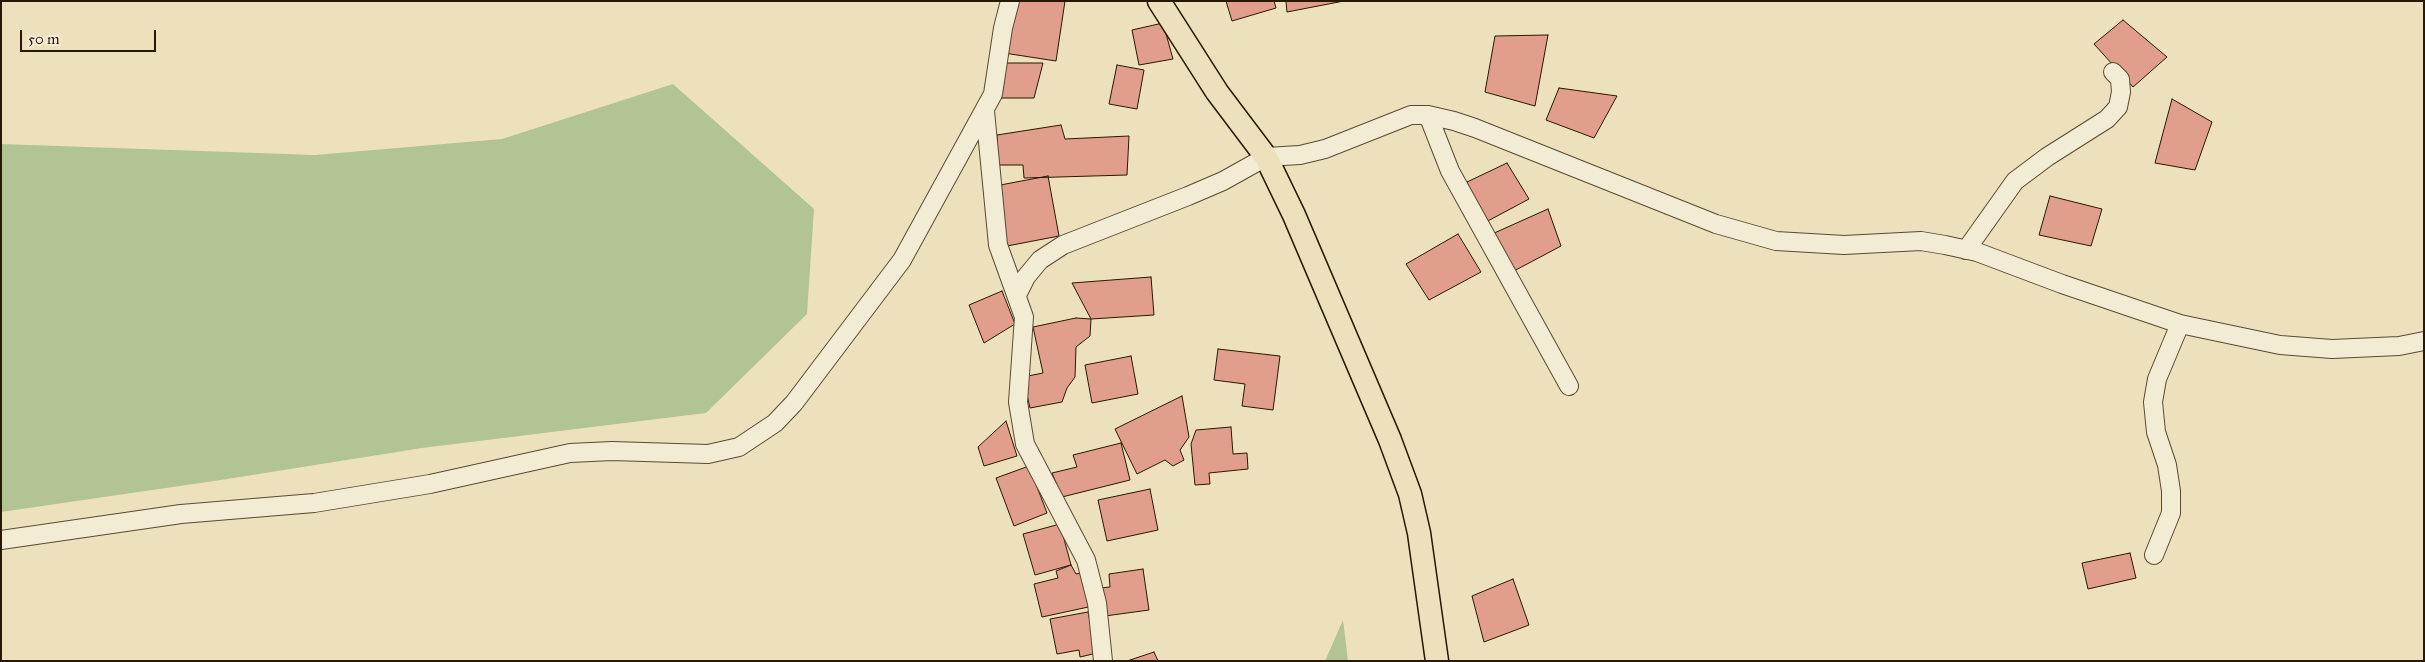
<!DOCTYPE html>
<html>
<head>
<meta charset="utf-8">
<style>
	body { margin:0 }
	#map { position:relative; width:2425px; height:662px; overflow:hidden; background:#ede1bd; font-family:"IM FELL Great Primer",serif }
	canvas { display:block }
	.frame { position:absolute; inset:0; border:2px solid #281703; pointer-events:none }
	.scale { position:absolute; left:20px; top:30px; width:136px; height:22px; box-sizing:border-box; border:2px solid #281703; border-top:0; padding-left:6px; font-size:15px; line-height:18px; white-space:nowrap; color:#281703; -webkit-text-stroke:4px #f3ecd4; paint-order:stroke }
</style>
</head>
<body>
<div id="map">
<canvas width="2425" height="662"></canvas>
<div class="frame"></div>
<div class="scale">50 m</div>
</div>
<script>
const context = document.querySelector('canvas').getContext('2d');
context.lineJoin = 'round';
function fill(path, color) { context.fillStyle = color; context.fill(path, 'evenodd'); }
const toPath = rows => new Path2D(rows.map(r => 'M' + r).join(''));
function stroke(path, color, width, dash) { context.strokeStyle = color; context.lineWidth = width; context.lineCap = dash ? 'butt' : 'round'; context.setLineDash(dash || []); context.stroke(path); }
const green = toPath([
	[673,84,814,209,807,314,706,413,422,448,221,480,1,512,1,144,315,155,502,139],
	[1343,620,1348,661,1325,661]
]);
const building = toPath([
	[1012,1,1065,1,1056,61,1004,53,1012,1],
	[1226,1,1274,1,1276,8,1232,21,1226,1],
	[1286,1,1344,1,1287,12,1286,1],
	[2123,20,2167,57,2133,87,2094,44,2123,20],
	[1163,23,1173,59,1139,65,1132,30,1163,23],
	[1548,35,1535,106,1485,92,1495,36,1548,35],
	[1005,63,1043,63,1034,98,1000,98,1005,63],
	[1117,65,1144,70,1137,109,1109,104,1117,65],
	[1559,88,1617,96,1594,138,1546,120,1559,88],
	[2172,99,2212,122,2195,170,2155,163,2172,99],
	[1061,125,1065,139,1129,136,1127,175,1024,178,1023,165,998,165,997,135,1061,125],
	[1507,163,1529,199,1484,223,1467,182,1507,163],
	[1048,176,1059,236,1007,246,995,186,1048,176],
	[2050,196,2102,209,2091,246,2039,235,2050,196],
	[1548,209,1561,246,1512,272,1492,234,1548,209],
	[1458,234,1481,272,1429,300,1406,264,1458,234],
	[1151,277,1154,315,1091,319,1072,283,1151,277],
	[1002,291,1015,324,984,343,969,305,1002,291],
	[1076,318,1091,319,1090,336,1076,347,1075,377,1067,388,1062,402,1030,408,1023,377,1043,373,1033,327,1076,318],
	[1218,349,1280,356,1273,410,1242,406,1245,384,1214,380,1218,349],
	[1131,356,1138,394,1092,403,1085,365,1131,356],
	[1182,396,1189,437,1180,450,1184,460,1173,466,1165,460,1137,474,1115,429,1182,396],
	[1006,421,1017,456,984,466,978,447,1006,421],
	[1231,427,1233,454,1247,453,1248,469,1209,473,1210,484,1195,485,1191,444,1196,430,1231,427],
	[1121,443,1130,480,1062,497,1052,473,1077,467,1073,455,1121,443],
	[1029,466,1047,513,1014,526,996,478,1029,466],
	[1150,489,1158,530,1107,541,1098,500,1150,489],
	[1060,524,1071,565,1035,575,1023,534,1060,524],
	[2130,553,2136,578,2088,589,2082,563,2130,553],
	[1071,565,1076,574,1085,572,1093,606,1042,617,1034,584,1058,578,1056,571,1071,565],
	[1143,569,1149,610,1105,616,1101,588,1110,587,1109,574,1143,569],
	[1513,579,1529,625,1484,642,1472,596,1513,579],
	[1088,612,1097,653,1080,657,1079,650,1057,654,1050,619,1088,612],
	[1154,652,1158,661,1127,661,1154,652]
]);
const minor = toPath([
	[985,111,998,245,1024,317,1018,402,1025,444,1086,560,1097,603,1103,661],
	[1428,115,1450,171,1569,386],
	[1966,250,2015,181,2047,157,2107,119,2118,107,2121,92,2120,79,2113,72],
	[1017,295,1026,277,1040,260,1063,245,1188,196,1223,181,1266,157,1300,155,1325,149,1411,115,1428,115,1454,121,1475,128,1716,224,1776,241,1844,245,1921,241,1945,245,1977,252,2062,284,2180,324,2280,345,2332,349,2399,346,2424,341],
	[1,540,181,514,314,503,430,484,570,453,612,451,708,454,739,447,775,423,794,403,902,260,993,94,1003,28,1010,1],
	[2154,555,2171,513,2171,491,2167,465,2156,432,2153,402,2157,379,2180,324]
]);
const major = toPath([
	[1159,1,1217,92,1266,157,1294,215,1390,440,1410,494,1419,533,1437,661]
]);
fill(green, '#b2c495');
fill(building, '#e19e8c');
stroke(building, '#281703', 1);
stroke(minor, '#594a32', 20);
stroke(major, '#281703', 25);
stroke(minor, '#f3ecd4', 18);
stroke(major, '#ede1bd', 22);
</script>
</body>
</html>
